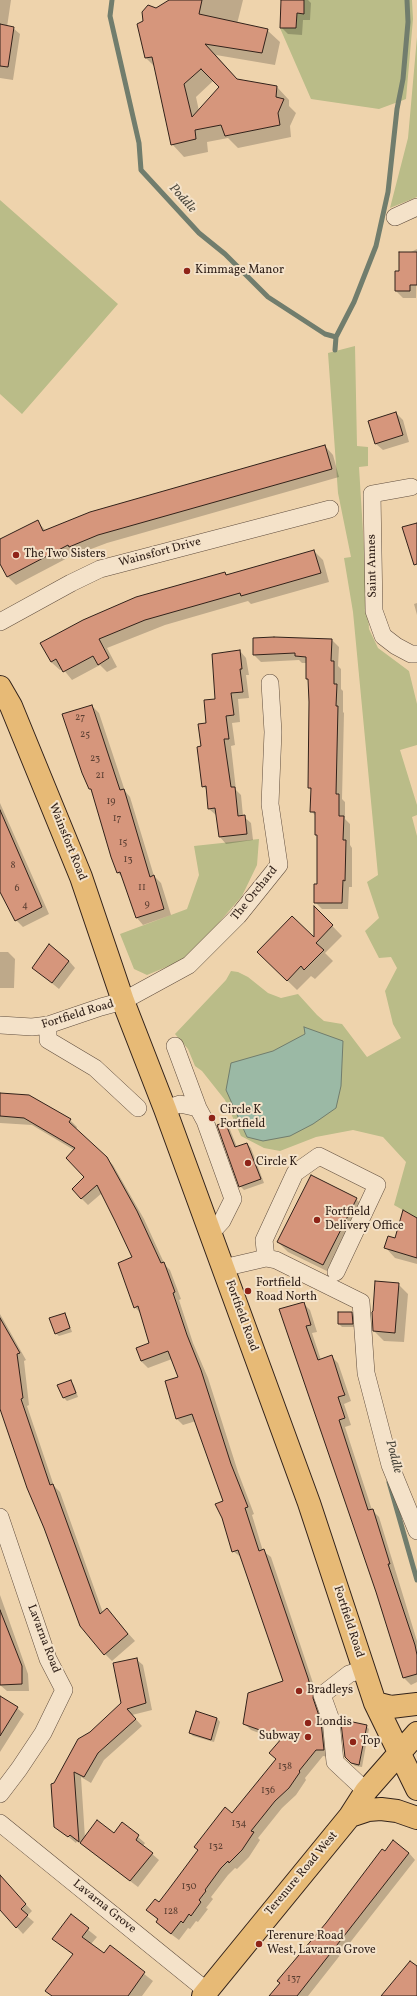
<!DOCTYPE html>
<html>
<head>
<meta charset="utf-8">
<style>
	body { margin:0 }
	canvas { display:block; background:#eed3ac }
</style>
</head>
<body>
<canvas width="417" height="1996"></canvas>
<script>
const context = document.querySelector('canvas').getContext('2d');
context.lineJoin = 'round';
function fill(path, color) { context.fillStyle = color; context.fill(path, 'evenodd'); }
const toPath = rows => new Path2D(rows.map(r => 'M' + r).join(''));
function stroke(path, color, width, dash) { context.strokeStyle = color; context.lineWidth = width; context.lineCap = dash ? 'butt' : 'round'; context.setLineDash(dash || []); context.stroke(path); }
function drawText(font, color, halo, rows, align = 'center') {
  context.font = font + ' Vollkorn,serif'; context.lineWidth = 4; context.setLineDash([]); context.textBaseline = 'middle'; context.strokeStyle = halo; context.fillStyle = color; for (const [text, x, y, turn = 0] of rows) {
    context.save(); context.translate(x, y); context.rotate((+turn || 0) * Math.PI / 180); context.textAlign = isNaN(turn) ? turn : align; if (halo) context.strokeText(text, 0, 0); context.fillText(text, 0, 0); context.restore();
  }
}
const green = toPath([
	[304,0,412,0,413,19,406,99,379,109,311,99,280,28,296,28,297,13,303,14],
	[417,37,417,197,390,208,408,138],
	[0,200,118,304,22,414,0,394],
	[355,346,357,446,368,447,368,466,359,467,369,629,378,648,409,671,417,704,417,745,400,750,417,805,417,815,412,817,417,836,417,1218,394,1205,406,1162,383,1137,353,1130,316,1137,280,1151,264,1148,241,1136,225,1100,202,1071,195,1066,188,1049,175,1034,226,980,231,971,238,972,248,977,268,993,281,998,298,994,317,1015,324,1021,342,1024,367,1057,401,1038,393,1024,385,991,397,968,391,957,379,958,365,931,379,918,367,882,378,875,353,612,344,558,351,557,338,493,328,353],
	[259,839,257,865,242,896,188,958,147,975,134,969,120,934,187,909,199,875,194,846]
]);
const water = toPath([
	[304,1027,343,1041,341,1086,336,1108,313,1124,290,1136,263,1141,247,1137,226,1090,231,1063,273,1051,305,1034,304,1027]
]);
const shadow = toPath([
	[0,0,11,0,7,27,13,28,20,34,13,80,0,78],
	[171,0,243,0,237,24,267,30,280,42,275,65,216,55,238,80,277,87,289,100,289,106,296,113,290,126,291,137,238,148,228,138,207,142,208,152,184,157,172,144,155,67,146,58,145,21,156,9],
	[213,81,220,87,199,111,196,97],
	[282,0,308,0,311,3,310,20,303,20,302,35,288,34,281,27],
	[417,249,416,298,403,298,396,291,400,272,409,253],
	[396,413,403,420,409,442,383,450,376,444],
	[325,446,333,455,339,477,107,543,78,554,77,553,16,585,7,576,0,562,0,541,37,521,46,531],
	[314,551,323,560,329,582,251,604,248,601,165,625,107,648,117,667,107,672,100,665,72,680,63,669,60,670,51,662,41,643,225,573,228,576],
	[417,603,417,615,414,604],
	[254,639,332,640,339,647,338,666,341,669,341,689,343,691,343,712,344,713,342,799,345,802,345,819,350,824,350,845,352,848,352,887,349,887,348,909,322,909,315,902,318,885,318,837,316,834,316,816,311,811,312,791,309,788,310,702,309,681,307,679,307,663,302,663,299,660,261,662,254,655],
	[240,651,246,658,249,675,246,675,249,698,238,699,240,722,232,723,235,745,231,746,236,790,241,795,243,816,251,823,253,840,226,844,220,837,216,815,209,809,207,790,203,786,202,747,207,724,216,700],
	[92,706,99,713,125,791,130,797,154,876,161,883,171,915,143,925,137,918,123,878,118,873,112,856,100,815,63,715],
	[0,803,49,914,23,927,16,920,0,884],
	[315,908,342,936,325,953,333,961,315,979,311,976,297,990,258,952,315,939],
	[0,952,8,952,15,959,14,988,0,988],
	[69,961,75,968,59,989,33,968],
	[0,1094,70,1120,77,1127,76,1129,113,1165,144,1219,165,1265,170,1270,181,1299,179,1300,193,1343,208,1378,238,1472,254,1514,252,1515,263,1551,271,1557,314,1686,319,1692,328,1730,330,1757,323,1756,305,1778,306,1780,296,1795,282,1808,258,1838,260,1840,249,1857,237,1869,235,1868,228,1875,211,1897,213,1899,206,1908,208,1909,198,1922,196,1921,190,1929,188,1928,179,1940,164,1929,157,1922,158,1920,148,1910,159,1904,277,1759,280,1741,251,1730,244,1723,284,1681,242,1558,233,1551,224,1501,196,1421,183,1425,176,1418,179,1378,172,1359,148,1368,141,1361,151,1344,141,1314,135,1307,133,1258,102,1193,88,1205,81,1198,86,1177,74,1150,32,1125,0,1123],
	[225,1123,229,1127,237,1147,247,1144,251,1148,264,1183,244,1190,240,1186],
	[356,1199,366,1209,333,1274,288,1252,278,1242],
	[417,1219,417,1264,395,1258,386,1248],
	[398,1284,408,1294,404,1342,384,1341,374,1331],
	[303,1303,310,1310,317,1332,312,1333,321,1360,332,1357,338,1363,351,1401,344,1404,351,1425,345,1427,372,1510,379,1517,417,1641,417,1682,411,1685,404,1678,377,1592,280,1310],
	[351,1313,355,1316,355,1327,342,1327,339,1324],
	[0,1314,26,1360,24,1361,29,1405,27,1406,54,1486,60,1492,103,1613,107,1610,135,1641,112,1661,105,1654,0,1401],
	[64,1314,67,1317,72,1332,59,1336,55,1333],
	[71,1382,74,1385,78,1397,67,1401,64,1398],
	[0,1595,28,1674,29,1691,7,1691,0,1685],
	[136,1659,143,1665,152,1710,132,1715,142,1726,104,1760,91,1783,81,1777,85,1838,114,1834,123,1824,145,1843,143,1846,159,1860,138,1887,85,1847,77,1841,76,1843,55,1826,55,1784,90,1733,122,1704],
	[0,1697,17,1708,24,1714,0,1752],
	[196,1712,217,1718,220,1722,214,1742,193,1736,190,1733],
	[366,1726,369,1729,362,1767,355,1766,346,1757],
	[385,1853,409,1853,415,1860,308,1996,270,1996],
	[0,1876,32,1911,27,1916,34,1922,23,1934,0,1909],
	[71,1916,97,1937,91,1944,104,1955,110,1947,153,1981,142,1996,52,1996,47,1991,73,1955,54,1939]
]);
const stream = toPath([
	[112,0,110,16,139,143,141,170,199,233,225,254,268,297,325,334,336,337],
	[335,350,336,337,354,302,376,246,388,192,397,109,403,79,408,22,407,0],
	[389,1482,417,1580]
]);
const building = toPath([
	[169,0,202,0,199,14,268,29,262,53,205,44,237,79,277,86,276,97,284,99,278,113,280,125,225,136,221,125,195,130,196,139,171,145,152,57,145,58,137,24,143,21,142,12,148,5,156,8,169,0],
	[201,69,219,87,192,117,184,84,201,69],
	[281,0,304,0,304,14,297,13,296,28,280,28,281,0],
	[0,24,14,27,8,67,0,66,0,24],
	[399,252,417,252,417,285,410,285,410,291,395,291,395,271,399,271,399,252],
	[396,412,403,435,375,444,368,421,396,412],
	[325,445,332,469,98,535,69,547,68,545,7,577,0,564,0,539,38,520,43,531,90,512,325,445],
	[417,523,417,564,414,565,402,527,417,523],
	[314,550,321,573,241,596,240,593,145,620,99,639,109,658,98,665,93,656,63,672,56,659,51,662,40,643,83,620,136,597,225,572,226,575,314,550],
	[274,637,332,639,331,661,334,661,334,684,337,684,336,706,338,706,336,794,339,794,339,816,344,816,343,840,346,840,345,881,343,880,342,903,314,903,314,884,317,884,317,835,315,835,315,812,310,812,311,788,308,788,309,702,308,679,306,679,306,657,295,656,295,653,253,655,253,638,274,637],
	[240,650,242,669,240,669,243,692,231,693,234,715,226,716,229,739,224,739,231,787,235,787,238,816,245,815,247,834,219,837,215,808,208,809,206,786,202,787,197,747,201,746,198,724,206,723,204,700,215,699,212,654,240,650],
	[92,705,120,790,124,789,150,877,154,875,164,909,136,918,120,872,117,873,111,857,91,789,89,789,82,773,62,714,92,705],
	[0,810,42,907,15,921,0,892,0,810],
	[314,906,333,925,316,943,324,950,304,970,301,966,287,981,257,952,292,916,314,937,314,906],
	[49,944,69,961,52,983,32,968,49,944],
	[0,1093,29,1095,71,1119,69,1122,107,1157,137,1211,161,1263,164,1262,175,1292,173,1293,187,1335,201,1370,231,1464,248,1507,245,1508,259,1551,264,1549,308,1678,310,1685,313,1684,314,1689,313,1698,321,1722,324,1750,316,1750,299,1771,300,1772,289,1788,275,1801,251,1831,254,1832,242,1850,229,1863,228,1861,221,1868,205,1890,206,1891,199,1900,201,1902,191,1916,189,1914,183,1923,181,1921,171,1934,156,1922,158,1919,146,1910,155,1899,159,1902,169,1889,198,1850,194,1847,225,1807,232,1813,276,1759,269,1753,282,1738,243,1724,248,1693,283,1681,238,1550,232,1552,222,1518,215,1504,223,1501,192,1414,176,1419,165,1381,178,1377,168,1351,141,1361,136,1348,149,1343,138,1306,134,1308,118,1263,132,1257,115,1221,97,1185,81,1199,72,1189,84,1177,66,1158,75,1148,24,1118,0,1116,0,1093],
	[225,1122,235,1147,247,1143,261,1179,239,1187,217,1125,225,1122],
	[311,1175,357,1198,323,1265,277,1242,311,1175],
	[403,1210,417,1218,417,1258,384,1248,388,1236,395,1238,403,1210],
	[375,1281,399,1283,395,1333,373,1331,372,1312,373,1311,375,1281],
	[304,1302,311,1325,306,1326,318,1360,332,1355,343,1390,345,1395,338,1397,345,1418,339,1420,368,1510,373,1509,390,1564,388,1564,415,1645,417,1655,417,1674,403,1678,376,1592,279,1309,304,1302],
	[338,1312,352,1312,353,1324,338,1324,338,1312],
	[65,1313,70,1328,55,1334,49,1318,65,1313],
	[0,1318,20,1353,17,1354,23,1398,21,1399,50,1485,53,1484,100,1614,107,1608,128,1634,104,1655,80,1626,44,1528,27,1488,0,1409,0,1318],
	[71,1380,76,1393,63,1398,57,1385,71,1380],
	[0,1610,22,1666,22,1684,0,1685,0,1610],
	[137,1658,146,1703,127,1709,136,1719,98,1753,84,1777,74,1772,79,1842,70,1835,68,1837,54,1827,51,1784,54,1783,78,1739,90,1732,121,1703,113,1663,137,1658],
	[0,1696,18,1707,0,1736,0,1696],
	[196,1711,217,1718,211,1740,189,1733,196,1711],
	[348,1721,367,1725,359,1765,351,1763,345,1757,341,1723,347,1724,348,1721],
	[97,1820,114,1833,122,1822,139,1835,136,1840,153,1853,130,1881,80,1843,97,1820],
	[393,1840,409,1853,297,1996,269,1996,280,1983,277,1981,326,1923,382,1849,385,1851,393,1840],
	[0,1875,26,1904,21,1909,28,1915,16,1928,0,1910,0,1875],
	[71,1914,89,1928,82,1937,104,1953,110,1945,145,1972,128,1996,52,1996,45,1991,73,1954,52,1939,71,1914],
	[410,1961,417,1966,417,1996,381,1996,410,1961]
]);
const minor = toPath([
	[395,217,417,207],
	[411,487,372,494,374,611,383,636,396,646,411,654,417,654],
	[0,622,71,583,100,569,330,509],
	[0,1025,32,1027,48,1025,101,1007,123,1001,189,965,238,916,279,865,270,804,273,732,270,683],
	[48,1025,48,1040,95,1068,138,1108],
	[175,1046,198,1108],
	[165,1109,180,1104,198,1108,205,1121,233,1199,222,1221,210,1234],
	[266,1258,264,1240,295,1173,319,1156,377,1185,336,1272],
	[223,1268,266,1258,276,1260,361,1302,366,1373,390,1465,417,1531],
	[0,1517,48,1659,64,1690,43,1733,19,1769,0,1794],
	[364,1669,349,1674,322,1695,331,1720,335,1762,366,1791],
	[0,1823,207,1991]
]);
const major = toPath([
	[0,687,11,706,81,877,123,1001,165,1109,309,1503,375,1703,417,1789],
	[375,1703,391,1707,417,1704],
	[350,1816,368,1810,381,1809,397,1811,417,1818],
	[203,1996,350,1816,366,1791,417,1733]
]);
const markers = [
	[187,271,4,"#8f2418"],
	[16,555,4,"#8f2418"],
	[212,1118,4,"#8f2418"],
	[248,1163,4,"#8f2418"],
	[317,1220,4,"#8f2418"],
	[248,1291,4,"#8f2418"],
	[299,1691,4,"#8f2418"],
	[308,1723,4,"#8f2418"],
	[308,1737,4,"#8f2418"],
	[353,1742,4,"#8f2418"],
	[259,1944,4,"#8f2418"]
];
const numberNames = [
	["27",80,718],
	["25",85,735],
	["23",95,759],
	["21",100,776],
	["19",111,802],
	["17",117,819],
	["15",123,843],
	["13",128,860],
	["8",13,866],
	["11",142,888],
	["6",17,889],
	["9",147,905],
	["4",25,906],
	["138",285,1767],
	["136",268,1791],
	["134",239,1824],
	["132",216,1847],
	["130",189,1887],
	["128",171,1912],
	["137",294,1979]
];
const poiNames = [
	["Kimmage Manor",195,271],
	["The Two Sisters",24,555],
	["Circle K",220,1111],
	["Fortfield",220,1125],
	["Circle K",256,1163],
	["Fortfield",325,1213],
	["Delivery Office",325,1227],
	["Fortfield",256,1284],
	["Road North",256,1298],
	["Bradleys",307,1691],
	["Londis",316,1723],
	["Subway",300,1737,"right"],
	["Top",361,1742],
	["Terenure Road",267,1937],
	["West, Lavarna Grove",267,1951]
];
const streetNames = [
	["Wainsfort Drive",160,553,-15],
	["Saint Annes",373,566,-91],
	["Wainsfort Road",67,842,68],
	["The Orchard",255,894,-51],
	["Fortfield Road",78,1015,-17],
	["Fortfield Road",241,1316,70],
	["Fortfield Road",348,1622,72],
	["Lavarna Road",43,1639,69],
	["Terenure Road West",302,1874,-50],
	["Lavarna Grove",104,1907,39]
];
const waterNames = [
	["Poddle",182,199,48],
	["Poddle",393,1457,75]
];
fill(green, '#babc88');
fill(water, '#9bb9a5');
stroke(water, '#717d6d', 1);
fill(shadow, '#0003');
stroke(stream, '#717d6d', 5);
fill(building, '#d6967c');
stroke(building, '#32221a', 1);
stroke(minor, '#614e3e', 18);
stroke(major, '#32221a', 24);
stroke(minor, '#f4e2c9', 17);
stroke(major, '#e7ba76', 22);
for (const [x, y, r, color] of markers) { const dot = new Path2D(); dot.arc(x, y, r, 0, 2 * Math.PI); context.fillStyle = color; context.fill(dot); stroke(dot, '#f4e2c9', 1.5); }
drawText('10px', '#5b3f32', null, numberNames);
drawText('12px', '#32221a', '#f4e2c9', poiNames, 'left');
drawText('12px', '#32221a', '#f4e2c9', streetNames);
drawText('italic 13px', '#4c483d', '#f4e2c9', waterNames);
</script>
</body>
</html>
